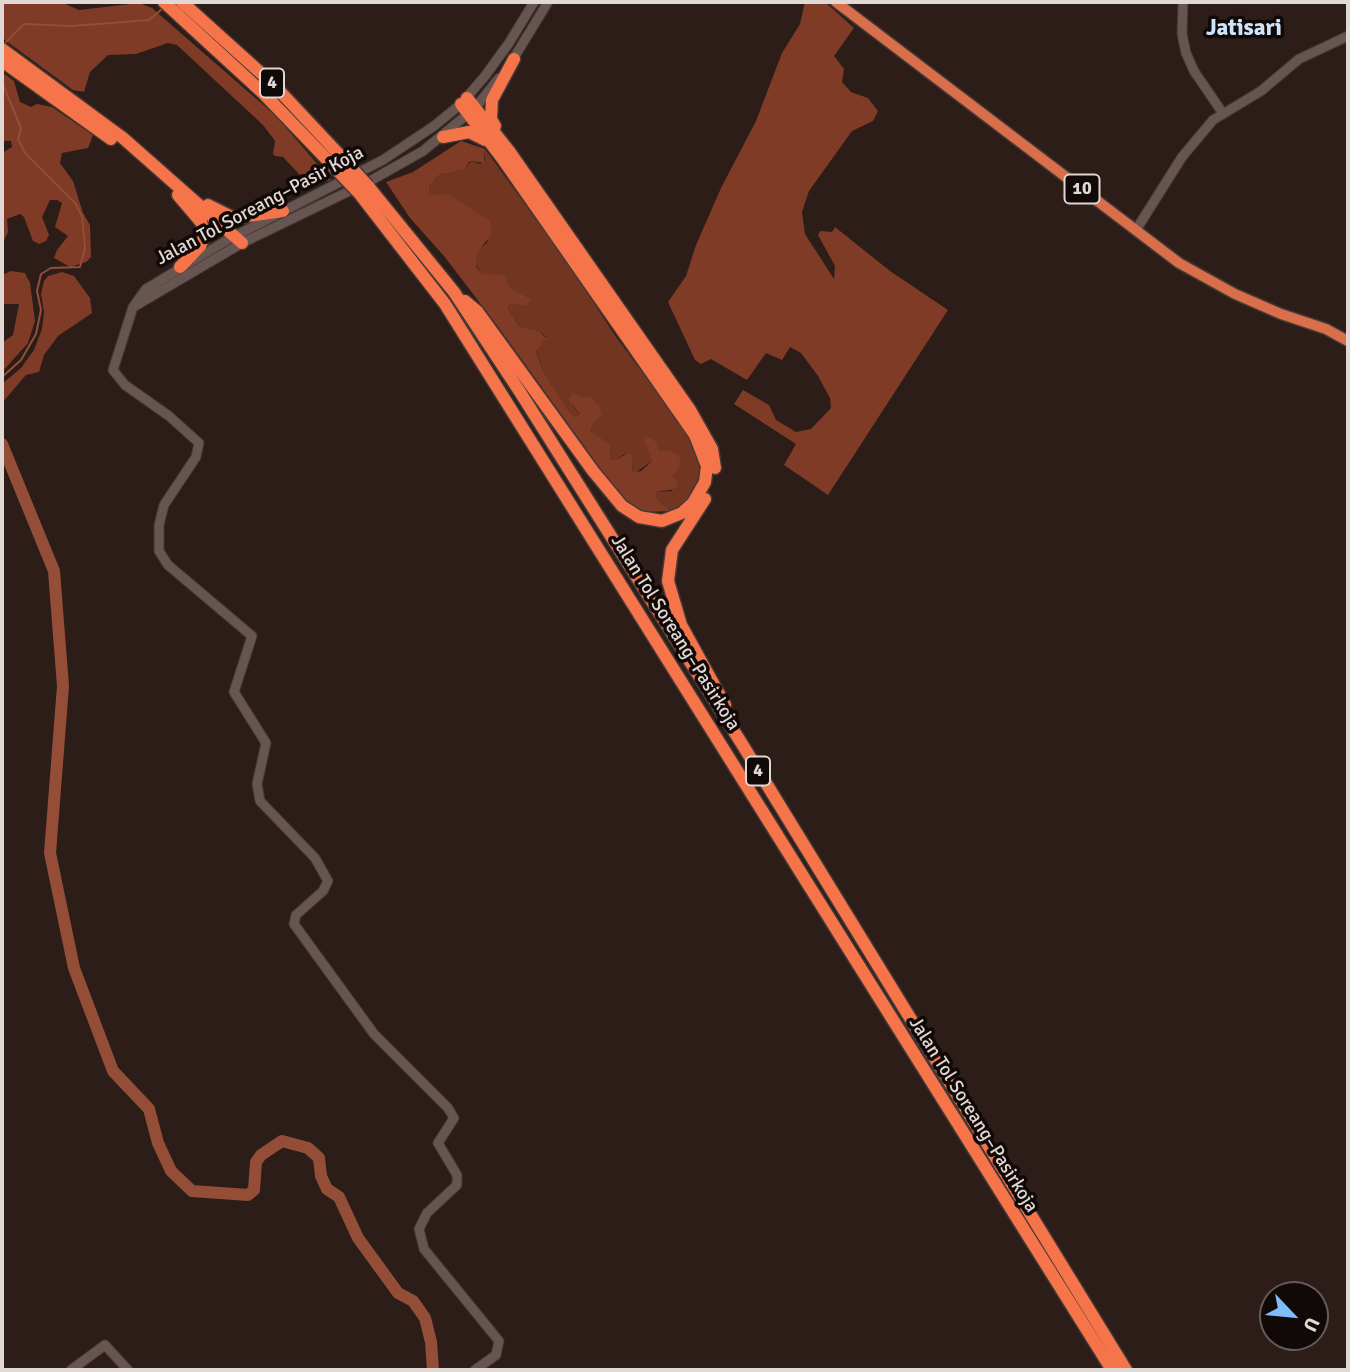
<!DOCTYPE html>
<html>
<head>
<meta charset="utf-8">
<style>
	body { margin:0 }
	#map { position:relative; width:1350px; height:1372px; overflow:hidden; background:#2c1d19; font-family:Signika,sans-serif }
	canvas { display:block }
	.frame { position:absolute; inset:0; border:4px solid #e1d7d4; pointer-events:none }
	.north { position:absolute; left:1259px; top:1281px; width:70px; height:70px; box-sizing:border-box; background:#100907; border:2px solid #645b59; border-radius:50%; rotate:116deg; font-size:19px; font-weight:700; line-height:28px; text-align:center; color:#e1d7d4 }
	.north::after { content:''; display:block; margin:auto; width:24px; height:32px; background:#7fbdfa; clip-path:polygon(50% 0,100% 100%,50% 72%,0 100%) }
</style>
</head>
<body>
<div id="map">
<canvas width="1350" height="1372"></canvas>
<div class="frame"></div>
<div class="north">U</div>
</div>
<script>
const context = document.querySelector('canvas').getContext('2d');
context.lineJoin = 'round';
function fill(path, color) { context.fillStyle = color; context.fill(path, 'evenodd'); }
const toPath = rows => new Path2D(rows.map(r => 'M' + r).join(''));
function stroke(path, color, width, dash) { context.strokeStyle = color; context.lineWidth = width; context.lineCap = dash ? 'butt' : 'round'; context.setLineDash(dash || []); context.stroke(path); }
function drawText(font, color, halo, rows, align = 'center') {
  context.font = font + ' Signika,sans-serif'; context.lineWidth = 7; context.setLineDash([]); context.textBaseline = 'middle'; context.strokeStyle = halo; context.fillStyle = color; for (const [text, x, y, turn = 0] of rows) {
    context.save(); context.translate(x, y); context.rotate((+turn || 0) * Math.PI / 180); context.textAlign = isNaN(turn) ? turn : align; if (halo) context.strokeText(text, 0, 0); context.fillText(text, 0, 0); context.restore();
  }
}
const green = toPath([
	[485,149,568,263,616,337,694,441,701,476,692,495,679,507,671,511,657,499,656,492,672,491,652,461,635,473,632,472,633,457,624,454,616,461,610,459,611,445,591,432,594,423,602,416,572,405,580,414,575,417,570,414,543,371,536,350,546,337,539,331,519,326,508,308,511,303,531,299,482,274,475,263,477,253,488,241,429,195,430,185,439,175,464,170,471,161,480,164,485,160]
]);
const forest = toPath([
	[2,2,61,2,79,10,139,3,152,8,276,116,331,180,321,182,299,174,283,157,275,156,273,154,275,141,263,125,177,45,168,43,136,54,108,55,90,72,84,92,73,90,2,38],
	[805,2,825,2,854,28,834,56,844,69,842,82,851,92,868,98,878,111,873,121,852,131,809,191,802,212,805,234,834,279,835,266,818,235,820,231,832,232,835,227,890,271,948,310,828,495,784,465,796,444,734,404,743,390,769,405,776,420,796,432,811,429,831,408,830,398,818,376,801,353,790,347,782,360,766,353,747,380,711,359,701,364,695,360,668,302,686,276,696,245,721,188,756,121,782,53,800,24],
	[2,72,14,81,20,102,31,107,37,104,52,107,93,135,88,148,62,153,60,163,73,181,83,213,90,225,91,257,86,262,70,267,54,258,57,250,68,236,55,227,62,203,57,200,50,200,42,217,49,235,46,241,39,244,33,241,24,217,20,214,7,219,8,232,2,245,2,153,12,147,11,141,2,141],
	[461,141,485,149,484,163,470,161,464,170,439,175,430,185,429,195,448,194,490,221,492,233,477,254,476,266,482,274,505,275,509,287,531,299,526,306,511,303,508,308,519,326,539,331,546,338,536,351,543,371,570,413,575,417,580,414,568,399,573,392,581,397,590,397,599,405,602,416,594,423,591,431,611,445,610,459,616,460,628,453,633,457,632,472,641,471,652,461,644,440,649,437,656,442,659,451,669,451,680,456,679,469,672,476,678,483,675,489,656,492,657,499,671,511,645,512,623,500,499,328,444,256,410,218,386,182,413,172],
	[11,271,25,273,30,283,35,321,28,343,2,372,2,343,13,335,19,304,2,304,2,275],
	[62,272,74,276,90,298,92,313,58,336,44,355,39,372,26,375,2,403,2,384,21,368,34,350,42,329,44,312,41,294,44,281,48,276]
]);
const stream = toPath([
	[5,43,24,24,72,26,149,20,162,9],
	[2,82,21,128,18,139,25,153,75,203,82,216,85,248,80,267,51,268,41,274,37,291,41,310,36,334,21,360,2,377]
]);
const river = toPath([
	[2,444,54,571,63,686,50,853,74,968,113,1071,149,1109,158,1143,171,1171,192,1191,248,1195,254,1190,256,1162,261,1155,282,1141,308,1148,319,1158,321,1176,327,1189,339,1197,358,1238,398,1293,413,1301,425,1318,431,1342,433,1370]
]);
const tertiary = toPath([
	[1183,2,1182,34,1186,53,1194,71,1222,112],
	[512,61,548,2],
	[1136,230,1182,157,1213,120,1261,91,1299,59,1348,36],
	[135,306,242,243,370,181,423,151,475,108,499,78],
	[71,1370,105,1345,128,1370],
	[475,1370,496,1355,499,1341,424,1249,419,1229,427,1213,457,1185,457,1175,438,1143,454,1118,448,1108,374,1034,294,924,296,915,323,891,328,881,315,858,260,801,257,784,266,743,234,692,252,636,168,565,159,551,159,525,164,505,196,457,199,443,169,416,125,385,113,370,133,307,146,289,229,239,383,160,434,126,461,104,485,76,509,43,534,2]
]);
const trunk = toPath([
	[836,2,1179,263,1235,294,1281,314,1326,329,1348,341]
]);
const motorway = toPath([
	[164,2,263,93,338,171],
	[182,2,273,84,348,164],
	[2,49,123,138,242,243],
	[2,61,111,139],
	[467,98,509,151,690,410,712,449,715,468],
	[461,104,502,158,695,435,707,466,705,482,693,503,682,513,662,521,639,517,622,506,593,471,477,311,465,301],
	[495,126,491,119,492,100,514,59],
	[443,137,469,132,485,140],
	[368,186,454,292,520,392,742,744,1126,1370],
	[359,193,445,304,1112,1370],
	[178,195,201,222,205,235,200,246,180,267],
	[208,205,234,218,283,211],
	[705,499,672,550,668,581,681,625,725,705]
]);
const motorwayBridge = toPath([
	[348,164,368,186],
	[338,171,359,193]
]);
const shields = [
	[272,83,24],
	[1082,189,35],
	[758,771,24]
];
const shieldNames = [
	["4",272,83],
	["10",1082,189],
	["4",758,771]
];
const streetNames = [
	["Jalan Tol Soreang–Pasir Koja",260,206,-28],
	["Jalan Tol Soreang–Pasirkoja",675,633,58],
	["Jalan Tol Soreang–Pasirkoja",973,1115,58]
];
const quarterNames = [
	["Jatisari",1244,29]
];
fill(green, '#713522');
fill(forest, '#7f3b25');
stroke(stream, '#944e37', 2);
stroke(river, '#944e37', 12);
stroke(tertiary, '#453936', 11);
stroke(trunk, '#453936', 13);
stroke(motorway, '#453936', 15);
stroke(tertiary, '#665550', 9);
stroke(trunk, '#d96e4b', 10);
stroke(motorway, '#f6744a', 12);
stroke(motorwayBridge, '#453936', 15, []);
stroke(motorwayBridge, '#f6744a', 12);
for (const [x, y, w] of shields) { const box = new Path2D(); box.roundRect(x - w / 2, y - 14.5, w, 29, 5); context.fillStyle = '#100907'; context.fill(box); stroke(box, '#e1d7d4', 2); }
drawText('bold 18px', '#e1d7d4', null, shieldNames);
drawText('19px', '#e1d7d4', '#100907', streetNames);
drawText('bold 23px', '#cde4fb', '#100907', quarterNames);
</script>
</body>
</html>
